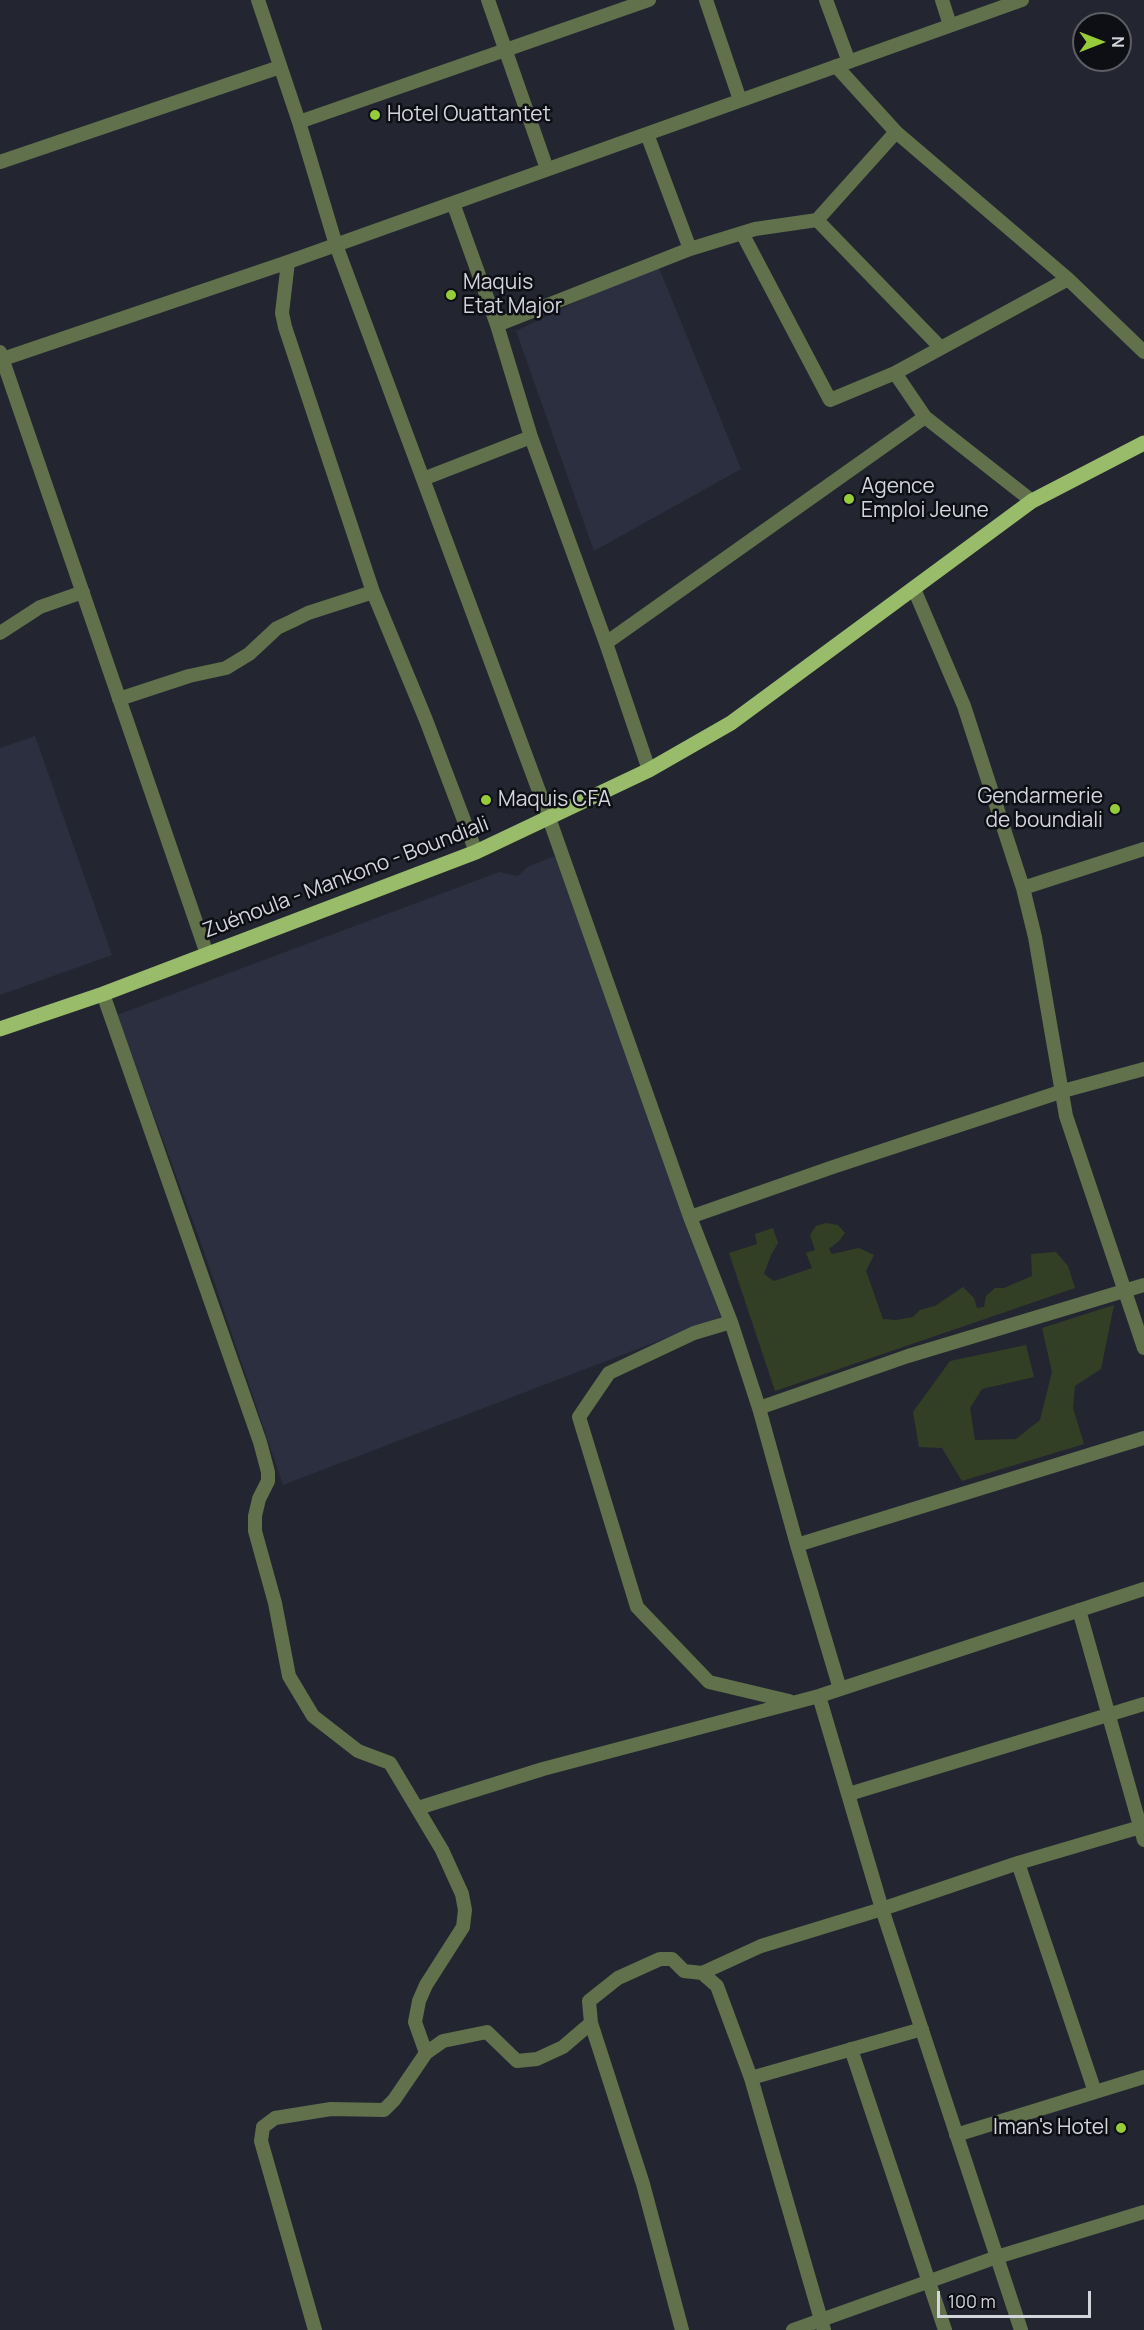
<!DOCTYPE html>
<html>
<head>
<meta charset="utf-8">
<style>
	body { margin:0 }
	#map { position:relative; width:1144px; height:2330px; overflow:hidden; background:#232631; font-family:Manrope,sans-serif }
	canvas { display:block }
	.north { position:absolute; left:1072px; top:12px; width:60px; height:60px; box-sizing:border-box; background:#0e0f14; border:2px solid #5d5e64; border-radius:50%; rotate:90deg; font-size:16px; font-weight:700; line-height:24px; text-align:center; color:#d3d5dc }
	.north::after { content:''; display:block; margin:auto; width:21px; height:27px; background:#96cc3a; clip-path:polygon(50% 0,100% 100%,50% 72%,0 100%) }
	.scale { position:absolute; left:937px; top:2291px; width:154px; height:27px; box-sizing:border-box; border:3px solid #d3d5dc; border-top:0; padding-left:8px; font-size:18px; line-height:21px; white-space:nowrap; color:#d3d5dc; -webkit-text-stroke:4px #0e0f14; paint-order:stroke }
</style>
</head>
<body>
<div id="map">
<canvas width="1144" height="2330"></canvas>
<div class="north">N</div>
<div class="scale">100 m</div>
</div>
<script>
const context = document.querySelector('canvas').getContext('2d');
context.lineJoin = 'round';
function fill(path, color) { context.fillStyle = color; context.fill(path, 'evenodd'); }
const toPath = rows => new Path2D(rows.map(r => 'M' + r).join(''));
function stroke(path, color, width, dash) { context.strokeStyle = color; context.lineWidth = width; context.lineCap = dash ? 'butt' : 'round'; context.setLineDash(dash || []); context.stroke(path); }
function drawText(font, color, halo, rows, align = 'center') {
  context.font = font + ' Manrope,sans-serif'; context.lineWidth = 5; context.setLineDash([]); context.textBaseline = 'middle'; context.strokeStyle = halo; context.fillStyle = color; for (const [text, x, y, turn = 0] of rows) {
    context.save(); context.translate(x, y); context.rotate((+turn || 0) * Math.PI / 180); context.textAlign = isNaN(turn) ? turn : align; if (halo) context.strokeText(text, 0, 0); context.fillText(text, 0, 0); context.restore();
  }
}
const built = toPath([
	[657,263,741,469,594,551,516,331],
	[35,736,112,955,0,995,0,748],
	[555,856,721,1317,283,1485,202,1246,117,1015,499,872,518,876,527,867]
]);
const green = toPath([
	[826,1223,838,1225,845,1233,839,1241,829,1249,832,1254,859,1248,874,1255,866,1271,883,1319,896,1320,913,1317,920,1310,935,1306,963,1287,974,1298,977,1308,984,1307,986,1296,995,1288,1004,1288,1032,1276,1031,1254,1056,1252,1068,1266,1075,1288,775,1391,729,1253,757,1244,755,1234,773,1228,778,1243,771,1255,764,1274,774,1281,812,1268,806,1253,815,1250,810,1235,816,1226],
	[1114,1305,1101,1369,1075,1386,1073,1408,1084,1444,962,1481,942,1448,919,1447,913,1412,950,1361,1026,1345,1034,1377,982,1389,970,1408,975,1440,1016,1439,1040,1420,1052,1372,1042,1328]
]);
const minor = toPath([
	[258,0,299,122,336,245,549,818,690,1217,731,1322,759,1408,797,1545,840,1689],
	[488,0,547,169],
	[706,0,740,100],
	[826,0,849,62],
	[942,0,950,25],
	[836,66,896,132,1068,279,1144,352],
	[299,122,649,0],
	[647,134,690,249],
	[0,162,280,67],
	[453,203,497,325,531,437,606,643,649,770],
	[817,220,941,348],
	[742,233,830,400,895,373,1068,279],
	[288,262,282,313,285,327,373,592,426,720,476,852],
	[497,325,690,249,755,229,817,220,896,132],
	[0,352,207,954],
	[0,360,288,262,1022,0],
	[895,373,925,417],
	[423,479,531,437],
	[914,589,964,706,1023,888,1035,937,1066,1116,1144,1348],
	[0,633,40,607,83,592],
	[606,643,925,417,1032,501],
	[119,699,189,676,226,668,249,654,277,628,292,621,308,613,373,592],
	[1023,888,1144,849],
	[103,994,260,1442,268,1472,268,1481,259,1499,255,1516,255,1531,275,1603,289,1676,313,1716,358,1751,390,1763,442,1850,462,1894,465,1910,463,1927,426,1985,419,2001,415,2022,426,2053],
	[690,1217,833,1167,1063,1091,1144,1069],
	[731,1322,694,1333,609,1373,579,1417,637,1607,709,1682,789,1701],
	[759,1408,908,1356,1144,1285],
	[797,1545,1144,1438],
	[1079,1610,1144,1840],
	[819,1696,882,1909,1021,2330],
	[849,1794,1144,1704],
	[418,1808,543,1769,819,1696,1144,1589],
	[1018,1863,1095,2092],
	[702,1973,717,1986,751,2078,824,2330],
	[851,2049,945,2330],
	[751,2078,922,2029],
	[956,2135,1144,2077],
	[315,2330,261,2141,263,2127,275,2118,331,2109,384,2110,394,2100,426,2053,443,2041,487,2032,517,2061,537,2059,563,2047,591,2023],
	[682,2330,643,2184,591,2023,589,2001,618,1978,660,1959,672,1959,684,1971,702,1973,761,1946,882,1909,1018,1863,1144,1826],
	[793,2330,997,2257,1144,2212]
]);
const major = toPath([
	[0,1029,103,994,476,852,649,770,731,723,1032,501,1144,443]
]);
const markers = [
	[375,115,6,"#96cc3a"],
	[451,295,6,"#96cc3a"],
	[849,499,6,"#96cc3a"],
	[486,800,6,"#96cc3a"],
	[1115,809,6,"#96cc3a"],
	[1121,2128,6,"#96cc3a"]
];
const poiNames = [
	["Hotel Ouattantet",387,115],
	["Maquis",463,283],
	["Etat Major",463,307],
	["Agence",861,487],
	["Emploi Jeune",861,511],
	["Gendarmerie",1103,797,"right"],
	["de boundiali",1103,821,"right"],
	["Maquis CFA",498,800],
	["Iman's Hotel",1109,2128,"right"]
];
const streetNames = [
	["Zuénoula - Mankono - Boundiali",346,878,-21]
];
fill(built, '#2b2f40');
fill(green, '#333f24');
stroke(minor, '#60714b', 14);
stroke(major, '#99bc6b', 15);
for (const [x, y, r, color] of markers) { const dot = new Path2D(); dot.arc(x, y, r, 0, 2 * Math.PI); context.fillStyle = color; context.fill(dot); stroke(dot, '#0e0f14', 2); }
drawText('21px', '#d3d5dc', '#0e0f14', poiNames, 'left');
drawText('21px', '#d3d5dc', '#0e0f14', streetNames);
</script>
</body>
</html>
